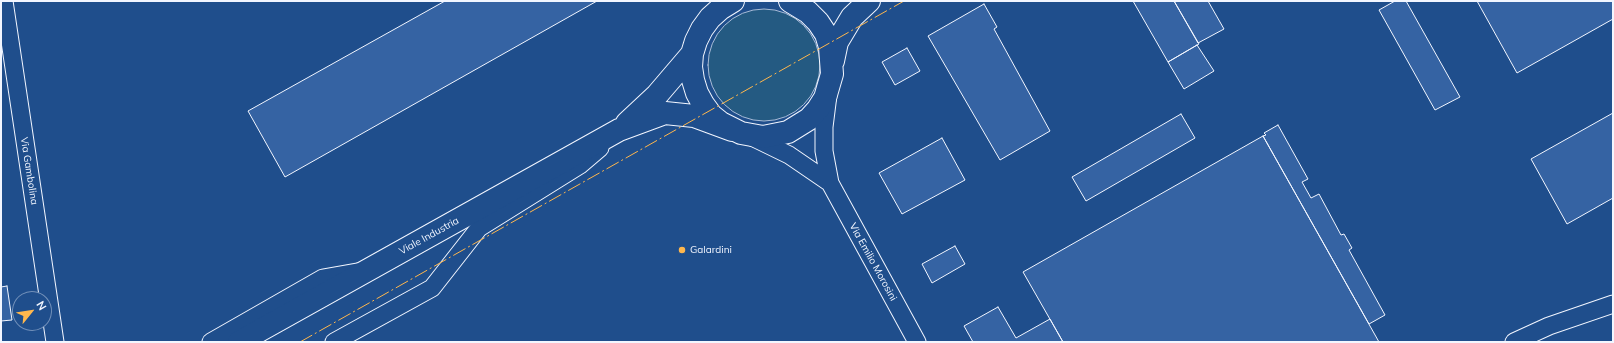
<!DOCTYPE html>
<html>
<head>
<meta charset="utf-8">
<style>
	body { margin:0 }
	#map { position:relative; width:1614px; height:343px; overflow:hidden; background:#1f4e8c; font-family:Mulish,sans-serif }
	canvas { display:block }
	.frame { position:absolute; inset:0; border:2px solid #f2f6ff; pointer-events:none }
	.north { position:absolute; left:12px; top:291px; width:40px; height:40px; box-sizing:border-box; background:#1f4e8c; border:1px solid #7391ba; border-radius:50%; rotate:60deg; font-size:11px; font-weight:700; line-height:16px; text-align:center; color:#f2f6ff }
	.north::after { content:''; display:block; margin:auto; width:14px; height:18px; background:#ffb74d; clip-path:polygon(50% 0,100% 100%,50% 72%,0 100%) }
</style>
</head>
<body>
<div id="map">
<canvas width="1614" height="343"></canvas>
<div class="frame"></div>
<div class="north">N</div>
</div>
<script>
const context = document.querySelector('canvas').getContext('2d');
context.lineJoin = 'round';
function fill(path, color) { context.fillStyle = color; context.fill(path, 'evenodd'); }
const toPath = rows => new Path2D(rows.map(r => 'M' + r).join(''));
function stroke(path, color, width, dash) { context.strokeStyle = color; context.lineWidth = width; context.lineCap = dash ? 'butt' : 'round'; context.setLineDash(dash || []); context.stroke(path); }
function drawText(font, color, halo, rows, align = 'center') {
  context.font = font + ' Mulish,sans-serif'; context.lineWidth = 3; context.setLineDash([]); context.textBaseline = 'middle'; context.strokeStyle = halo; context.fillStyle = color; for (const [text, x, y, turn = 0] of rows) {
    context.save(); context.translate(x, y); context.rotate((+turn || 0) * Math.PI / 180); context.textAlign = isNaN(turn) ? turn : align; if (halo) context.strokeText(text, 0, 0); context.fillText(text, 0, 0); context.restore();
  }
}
const green = toPath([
	'708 65a56 56 0 1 1 112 0a56 56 0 1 1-112 0Z'
]);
const building = toPath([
	[445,1,597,1,285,177,248,111,445,1],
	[1133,1,1174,1,1199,44,1168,62,1133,1],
	[1174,1,1208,1,1224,29,1198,43,1174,1],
	[1395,1,1406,1,1460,97,1435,110,1379,10,1395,1],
	[1477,1,1613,1,1613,19,1517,73,1477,1],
	[984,4,997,27,994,29,1050,131,1000,160,928,36,984,4],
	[1197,45,1214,71,1184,89,1168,62,1197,45],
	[907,48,920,71,895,85,882,62,907,48],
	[1613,113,1613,198,1567,224,1531,159,1613,113],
	[1181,114,1195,138,1086,201,1072,177,1181,114],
	[1278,125,1308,179,1302,182,1311,198,1319,194,1341,235,1344,234,1352,248,1349,250,1385,315,1369,324,1263,136,1266,135,1264,133,1278,125],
	[1263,136,1379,342,1063,342,1023,272,1263,136],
	[942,138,965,180,902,214,879,173,942,138],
	[955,246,965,264,932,283,922,264,955,246],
	[7,286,12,320,1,321,1,287,7,286],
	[998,307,1016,338,1050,319,1063,342,973,342,964,326,998,307]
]);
const street = toPath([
	[4,1,55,342],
	[828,95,824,127,824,151,830,183,917,342],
	[752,137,789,155,830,183],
	[211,342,323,278,357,272],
	[334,342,432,288,479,228,580,165,600,148],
	[1514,342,1549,326,1613,304]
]);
const primary = toPath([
	[733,1,720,9,710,18,702,29,696,41,692,54,691,67,693,80,697,93,703,104,711,115,721,123,741,133,763,137,788,132,809,119,818,109,825,98,832,74,830,47,826,34,818,22,808,12,790,1],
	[833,61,837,42,852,17,869,1],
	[627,123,657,95,692,54],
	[239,342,619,130,665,113,694,116,732,130]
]);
const power = toPath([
	[300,342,904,1]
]);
const markers = [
	[682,250,4,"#ffb74d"]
];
const streetNames = [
	["Via Gambolina",29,171,81],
	["Viale Industria",429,236,-29],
	["Via Emilio Morosini",873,262,61]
];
const poiNames = [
	["Galardini",690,250]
];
fill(green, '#245a82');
stroke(green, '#a8bbd7', 1);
fill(building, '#3563a3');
stroke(building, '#f2f6ff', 1);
stroke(street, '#f2f6ff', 19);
stroke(primary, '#f2f6ff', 24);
stroke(street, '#1f4e8c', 17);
stroke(primary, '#1f4e8c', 22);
stroke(power, '#ffb74d', 1, [14, 3, 2, 3]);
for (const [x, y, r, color] of markers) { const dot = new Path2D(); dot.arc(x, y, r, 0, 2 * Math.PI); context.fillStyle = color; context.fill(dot); stroke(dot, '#1f4e8c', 1.5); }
drawText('10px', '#f2f6ff', '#1f4e8c', streetNames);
drawText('10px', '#f2f6ff', '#1f4e8c', poiNames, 'left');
</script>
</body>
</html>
